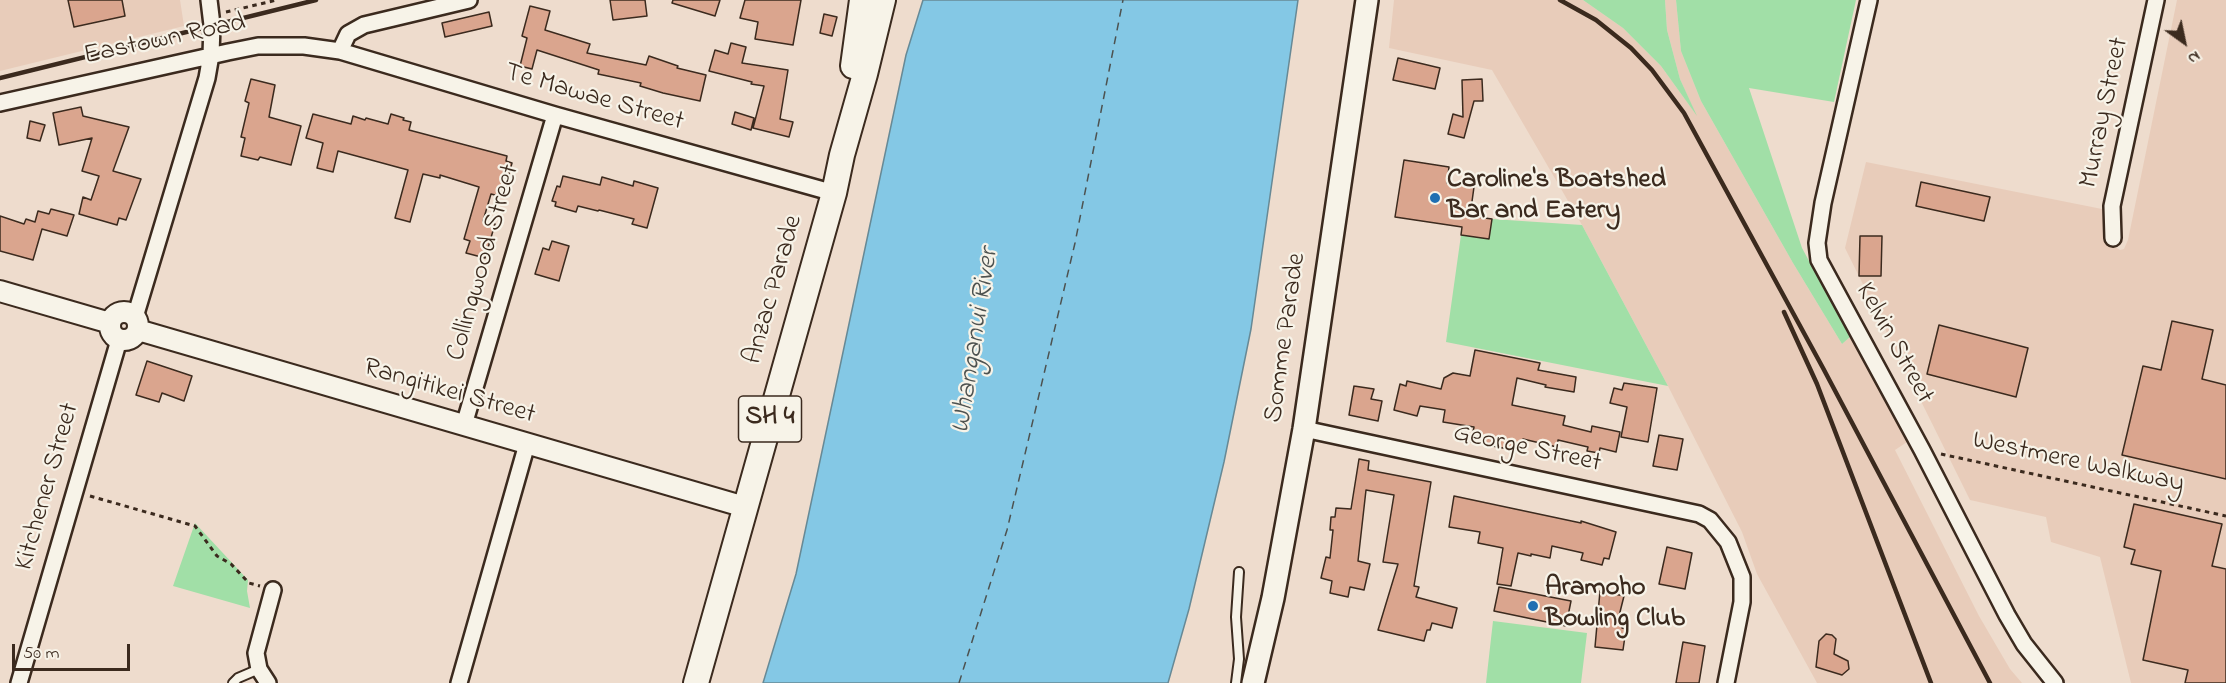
<!DOCTYPE html>
<html>
<head>
<meta charset="utf-8">
<style>
	body { margin:0 }
	#map { position:relative; width:2226px; height:683px; overflow:hidden; background:#eedccd; font-family:"Indie Flower",sans-serif }
	canvas { display:block }
	.north { position:absolute; left:2154px; top:12px; width:60px; height:60px; -webkit-text-stroke:4px #f7f3e8; paint-order:stroke; rotate:147deg; font-size:16px; font-weight:700; line-height:24px; text-align:center; color:#3b2a1e }
	.north::after { content:''; display:block; margin:auto; width:21px; height:27px; background:#3b2a1e; clip-path:polygon(50% 0,100% 100%,50% 72%,0 100%) }
	.scale { position:absolute; left:12px; top:644px; width:118px; height:27px; box-sizing:border-box; border:3px solid #3b2a1e; border-top:0; padding-left:8px; font-size:18px; line-height:21px; white-space:nowrap; color:#3b2a1e; -webkit-text-stroke:4px #f7f3e8; paint-order:stroke }
</style>
</head>
<body>
<div id="map">
<canvas width="2226" height="683"></canvas>
<div class="north">N</div>
<div class="scale">50 m</div>
</div>
<script>
const context = document.querySelector('canvas').getContext('2d');
context.lineJoin = 'round';
function fill(path, color) { context.fillStyle = color; context.fill(path, 'evenodd'); }
const toPath = rows => new Path2D(rows.map(r => 'M' + r).join(''));
function stroke(path, color, width, dash) { context.strokeStyle = color; context.lineWidth = width; context.lineCap = dash ? 'butt' : 'round'; context.setLineDash(dash || []); context.stroke(path); }
function drawText(font, color, halo, rows, align = 'center') {
  context.font = font + ' "Indie Flower",sans-serif'; context.lineWidth = 4.5; context.setLineDash([]); context.textBaseline = 'middle'; context.strokeStyle = halo; context.fillStyle = color; for (const [text, x, y, turn = 0] of rows) {
    context.save(); context.translate(x, y); context.rotate((+turn || 0) * Math.PI / 180); context.textAlign = isNaN(turn) ? turn : align; if (halo) context.strokeText(text, 0, 0); context.fillText(text, 0, 0); context.restore();
  }
}
const built = toPath([
	[0,0,180,0,184,26,0,71],
	[1394,0,1583,0,1623,28,1661,66,1695,113,1680,79,1667,30,1665,0,1676,0,1681,51,1701,101,1793,263,1842,344,1850,337,1907,442,1895,450,1979,616,2010,669,2022,683,1817,683,1757,574,1742,532,1668,386,1582,225,1492,70,1389,48],
	[2177,0,2226,0,2226,683,2131,683,2100,557,2051,542,2046,517,1970,500,1845,248,1866,162,2102,209,2112,245,2120,250,2124,249,2128,240]
]);
const green = toPath([
	[1583,0,1665,0,1667,30,1680,79,1697,116,1661,66,1623,28],
	[1676,0,1856,0,1834,102,1749,88,1802,248,1850,337,1842,344,1793,263,1701,101,1681,51],
	[1492,219,1582,225,1668,386,1446,342,1461,235,1489,239],
	[195,523,248,580,247,591,250,608,173,586],
	[1493,621,1587,633,1581,683,1486,683]
]);
const water = toPath([
	[923,0,1298,0,1251,329,1224,462,1189,609,1168,683,763,683,796,574,906,55,923,0]
]);
const ferry = toPath([
	[959,683,1007,530,1075,243,1123,0]
]);
const building = toPath([
	[68,0,122,0,125,16,74,27,68,0],
	[610,0,645,0,647,16,613,20,610,0],
	[673,0,720,0,715,16,672,3,673,0],
	[745,0,801,0,793,45,755,39,758,22,740,18,745,0],
	[530,6,550,11,545,30,590,44,587,53,646,65,649,56,678,66,677,68,706,75,700,101,663,93,640,86,641,83,598,74,599,70,537,50,532,69,520,66,527,38,522,36,530,6],
	[489,12,492,26,445,37,442,23,489,12],
	[824,14,837,17,832,36,820,33,824,14],
	[731,43,746,47,742,63,788,70,780,119,793,122,789,137,753,128,764,86,751,84,752,82,709,71,715,50,728,54,731,43],
	[1398,58,1440,68,1435,89,1393,80,1398,58],
	[251,79,275,85,269,117,301,126,291,165,260,157,258,160,241,156,245,138,241,137,249,103,245,101,251,79],
	[1482,79,1483,101,1474,101,1464,138,1448,134,1453,114,1463,117,1462,80,1482,79],
	[81,107,83,116,129,127,113,171,141,179,126,220,119,218,117,225,79,214,83,197,91,200,99,176,82,171,92,138,59,145,53,113,81,107],
	[735,112,754,118,751,130,732,124,735,112],
	[313,114,351,124,353,116,365,120,366,118,388,124,391,114,404,118,403,120,411,122,409,130,507,156,506,161,512,163,503,197,491,194,483,221,495,224,485,258,466,253,470,241,464,239,479,187,440,175,440,178,423,174,410,222,395,218,408,170,338,151,333,172,317,168,323,143,306,138,313,114],
	[30,121,45,125,40,141,27,138,30,121],
	[1404,160,1449,167,1447,183,1474,187,1470,216,1492,219,1489,239,1461,235,1462,227,1395,217,1404,160],
	[563,176,600,185,602,177,633,186,634,181,658,188,647,228,632,224,634,219,599,210,598,211,578,206,576,212,555,206,556,202,552,201,557,186,560,187,563,176],
	[1921,182,1990,197,1984,221,1916,206,1921,182],
	[51,209,74,215,67,236,42,229,33,260,0,251,0,216,24,224,26,219,35,222,38,211,49,214,51,209],
	[1860,236,1882,236,1881,276,1859,276,1860,236],
	[552,241,569,246,559,281,535,274,543,248,549,250,552,241],
	[2172,321,2213,330,2202,379,2226,385,2226,479,2122,455,2143,366,2161,370,2172,321],
	[1939,325,2028,348,2016,397,1927,374,1939,325],
	[1475,350,1540,363,1538,370,1576,377,1574,392,1545,387,1546,385,1517,378,1512,405,1565,416,1563,425,1591,432,1592,426,1620,432,1616,452,1600,448,1599,453,1587,451,1588,447,1558,440,1557,447,1523,439,1521,450,1503,448,1471,442,1474,427,1443,422,1445,410,1420,406,1417,416,1394,410,1400,384,1406,386,1407,381,1441,389,1444,378,1453,373,1470,376,1475,350],
	[147,361,192,376,184,401,162,393,159,402,136,395,147,361],
	[1624,383,1657,388,1648,442,1621,437,1627,407,1610,403,1614,388,1622,390,1624,383],
	[1354,386,1374,389,1371,399,1382,401,1378,421,1349,415,1354,386],
	[1659,435,1683,439,1677,470,1653,466,1659,435],
	[1359,459,1369,461,1368,470,1431,482,1414,586,1419,587,1416,597,1457,608,1452,628,1432,623,1430,630,1427,630,1424,641,1378,630,1398,564,1383,562,1394,495,1366,490,1358,561,1370,564,1364,590,1350,587,1348,597,1330,593,1332,581,1321,578,1326,557,1330,558,1333,530,1330,530,1331,517,1335,517,1336,508,1351,509,1359,459],
	[1454,496,1581,523,1581,521,1616,532,1609,559,1604,558,1602,565,1581,560,1583,553,1552,546,1550,558,1531,554,1531,556,1518,553,1511,586,1497,584,1503,548,1478,543,1480,532,1449,527,1454,496],
	[2134,504,2222,524,2212,566,2226,569,2226,683,2185,683,2188,670,2143,660,2161,571,2131,564,2135,550,2124,547,2134,504],
	[1667,547,1692,553,1685,589,1659,584,1667,547],
	[1499,587,1571,601,1566,626,1494,611,1499,587],
	[1600,591,1624,596,1618,620,1623,621,1622,628,1626,629,1623,650,1595,647,1600,591],
	[1826,634,1832,635,1836,639,1834,654,1848,661,1849,669,1842,675,1816,667,1819,641,1826,634],
	[1683,642,1705,646,1699,683,1676,683,1683,642]
]);
const path = toPath([
	[226,12,277,0],
	[1941,454,2226,516],
	[90,496,195,526,217,556,231,564,249,583,260,586]
]);
const service = toPath([
	[233,683,238,678,259,669],
	[1236,683,1239,659,1236,617,1239,572]
]);
const minor = toPath([
	[1869,0,1823,203,1817,243,1819,260,1922,450,2007,615,2024,644,2055,683],
	[340,51,348,34,364,25,469,0],
	[0,103,228,52,258,46,304,46,340,51,555,115,834,193],
	[2113,238,2112,206,2156,0],
	[135,317,207,78,211,55,212,25,209,0],
	[464,425,555,115],
	[1304,429,1699,514,1710,520,1728,542,1742,577,1742,602,1726,683],
	[19,683,119,340],
	[268,683,259,669,256,653,273,590],
	[459,683,527,444]
]);
const tertiary = toPath([
	[0,291,110,323],
	'110 326a14 14 0 1 1 28 0a14 14 0 1 1-28 0Z',
	[138,330,745,507]
]);
const secondary = toPath([
	[1253,683,1273,598,1304,429,1367,0]
]);
const primary = toPath([
	[853,66,862,0],
	[696,683,834,193,842,155,865,74,883,0]
]);
const rail = toPath([
	[1560,0,1596,20,1631,48,1652,70,1684,113,1823,368,1990,683],
	[0,78,316,0],
	[1784,312,1817,384,1931,683]
]);
const markers = [
	[1435,198,6,"#1f6fb2"],
	[1533,606,6,"#1f6fb2"]
];
const shields = [
	[770,419,63]
];
const shieldNames = [
	["SH 4",770,419]
];
const streetNames = [
	["Eastown Road",165,41,-12],
	["Te Mawae Street",594,99,16],
	["Murray Street",2106,113,-78],
	["Collingwood Street",485,263,-74],
	["Anzac Parade",775,290,-74],
	["Somme Parade",1287,338,-82],
	["Kelvin Street",1893,344,61],
	["Rangitikei Street",449,393,16],
	["George Street",1527,450,12],
	["Westmere Walkway",2078,464,12],
	["Kitchener Street",49,487,-74]
];
const poiNames = [
	["Caroline's Boatshed",1447,182],
	["Bar and Eatery",1447,213],
	["Aramoho",1545,590],
	["Bowling Club",1545,621]
];
const waterNames = [
	["Whanganui River",977,341,-81]
];
fill(built, '#e8ccba');
fill(green, '#a1dfa7');
fill(water, '#84c8e5');
stroke(water, '#678995', 1.5);
stroke(ferry, '#4d5250', 1.5, [8, 6]);
fill(building, '#daa58e');
stroke(building, '#3b2a1e', 1.5);
stroke(service, '#3b2a1e', 12);
stroke(minor, '#3b2a1e', 20);
stroke(tertiary, '#3b2a1e', 24);
stroke(secondary, '#3b2a1e', 26);
stroke(primary, '#3b2a1e', 28);
stroke(path, '#3b2a1e', 3, [4.5, 4.5]);
stroke(service, '#f7f3e8', 8);
stroke(minor, '#f7f3e8', 15);
stroke(tertiary, '#f7f3e8', 20);
stroke(secondary, '#f7f3e8', 21);
stroke(primary, '#f7f3e8', 24);
stroke(rail, '#3b2a1e', 4.5);
for (const [x, y, r, color] of markers) { const dot = new Path2D(); dot.arc(x, y, r, 0, 2 * Math.PI); context.fillStyle = color; context.fill(dot); stroke(dot, '#f7f3e8', 2); }
for (const [x, y, w] of shields) { const box = new Path2D(); box.roundRect(x - w / 2, y - 23, w, 46, 4.5); context.fillStyle = '#f7f3e8'; context.fill(box); stroke(box, '#3b2a1e', 1.5); }
drawText('bold 26px', '#3b2a1e', null, shieldNames);
drawText('27px', '#3b2a1e', '#f7f3e8', streetNames);
drawText('bold 27px', '#3b2a1e', '#f7f3e8', poiNames, 'left');
drawText('italic 28px', '#4d5250', '#f7f3e8', waterNames);
</script>
</body>
</html>
